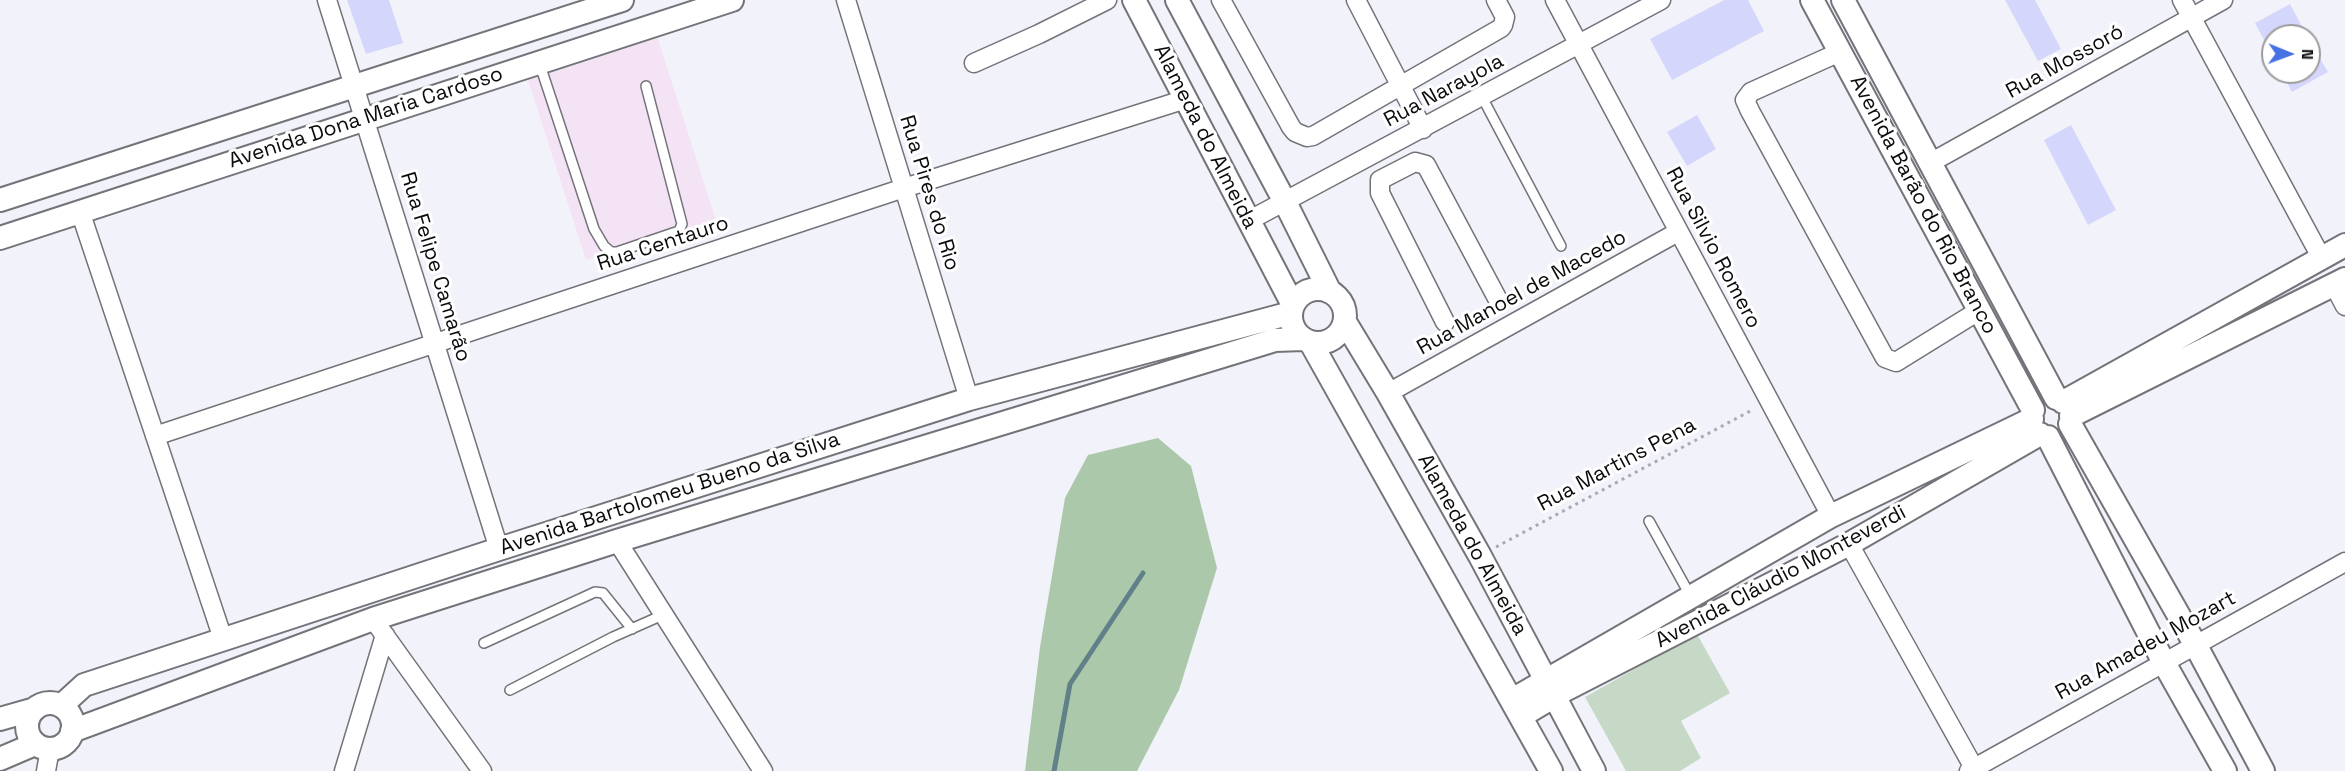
<!DOCTYPE html>
<html>
<head>
<meta charset="utf-8">
<style>
	body { margin:0 }
	#map { position:relative; width:2345px; height:771px; overflow:hidden; background:#f2f3fa; font-family:"Space Grotesk",sans-serif }
	canvas { display:block }
	.north { position:absolute; left:2261px; top:24px; width:60px; height:60px; box-sizing:border-box; background:#fff; border:2px solid #9d9d9e; border-radius:50%; rotate:91deg; font-size:16px; font-weight:700; line-height:24px; text-align:center; color:#0b0b0d }
	.north::after { content:''; display:block; margin:auto; width:21px; height:27px; background:#4772e4; clip-path:polygon(50% 0,100% 100%,50% 72%,0 100%) }
</style>
</head>
<body>
<div id="map">
<canvas width="2345" height="771"></canvas>
<div class="north">N</div>
</div>
<script>
const context = document.querySelector('canvas').getContext('2d');
context.lineJoin = 'round';
function fill(path, color) { context.fillStyle = color; context.fill(path, 'evenodd'); }
const toPath = rows => new Path2D(rows.map(r => 'M' + r).join(''));
function stroke(path, color, width, dash) { context.strokeStyle = color; context.lineWidth = width; context.lineCap = dash ? 'butt' : 'round'; context.setLineDash(dash || []); context.stroke(path); }
function drawText(font, color, halo, rows, align = 'center') {
  context.font = font + ' "Space Grotesk",sans-serif'; context.lineWidth = 6; context.setLineDash([]); context.textBaseline = 'middle'; context.strokeStyle = halo; context.fillStyle = color; for (const [text, x, y, turn = 0] of rows) {
    context.save(); context.translate(x, y); context.rotate((+turn || 0) * Math.PI / 180); context.textAlign = isNaN(turn) ? turn : align; if (halo) context.strokeText(text, 0, 0); context.fillText(text, 0, 0); context.restore();
  }
}
const education = toPath([
	[657,36,716,220,586,260,527,77]
]);
const green = toPath([
	[1697,634,1730,693,1681,721,1701,758,1680,771,1626,771,1585,697]
]);
const forest = toPath([
	[1158,438,1191,466,1217,568,1179,690,1137,771,1025,771,1040,647,1065,498,1088,455]
]);
const stream = toPath([
	[1054,771,1070,684,1143,573]
]);
const building = toPath([
	[347,0,389,0,403,43,366,54],
	[1724,0,1748,0,1764,31,1672,80,1650,39],
	[2005,0,2035,0,2061,49,2038,61],
	[2290,4,2307,36,2273,36,2273,57,2255,23],
	[2309,40,2328,72,2292,92,2281,72,2309,72],
	[1697,115,1716,149,1687,166,1667,132],
	[2071,125,2116,210,2088,225,2044,140]
]);
const path = toPath([
	[1496,547,1754,409]
]);
const service = toPath([
	[539,62,594,229,604,246,611,252,617,252,679,231,682,224,646,86],
	[1482,97,1561,246],
	[1649,521,1691,597],
	[484,643,595,592,603,593,632,629],
	[510,690,613,637,665,614]
]);
const minor = toPath([
	[327,0,499,549],
	[846,0,969,399],
	[1221,0,1291,127,1295,132,1307,137,1313,136,1501,28,1503,25,1505,17,1496,0],
	[1356,0,1423,129],
	[1555,0,1831,516],
	[2182,0,2321,257],
	[1840,52,1751,92,1745,100,1750,111,1885,358,1896,362,1980,310],
	[974,63,1039,34,1107,0],
	[1930,163,2223,0],
	[80,211,223,639],
	[1248,221,1661,0],
	[2334,285,2345,306],
	[1445,322,1380,193,1380,180,1415,162,1426,165,1497,298],
	[1388,393,1678,232],
	[155,436,904,188,1186,99],
	[617,541,763,771],
	[1849,544,1974,768],
	[373,619,482,771],
	[46,771,50,749],
	[344,771,385,635],
	[1969,771,2345,562]
]);
const tertiary = toPath([
	[1134,0,1293,305],
	[1177,0,1285,202,1330,292],
	[1812,0,2033,410],
	[1843,0,2056,398],
	[0,200,622,0],
	[0,238,732,0],
	'1291 316a27 27 0 1 1 54 0a27 27 0 1 1-54 0Z',
	[1345,322,1388,393,1480,556,1594,771],
	[1311,343,1551,771],
	[2063,402,2345,245],
	[2071,416,2345,279],
	[2070,424,2195,644,2263,771],
	[2048,437,2163,661,2225,771],
	[1512,700,1831,516,2032,419],
	'27 726a23 23 0 1 1 46 0a23 23 0 1 1-46 0Z',
	[61,706,84,685,499,549,969,399,1291,313],
	[1521,716,1563,691,1849,544,2040,434],
	[0,719,35,709],
	[72,731,373,619,617,541,1275,340,1303,339],
	[0,759,35,744]
]);
const streetNames = [
	["Rua Mossoró",2065,62,-29],
	["Rua Narayola",1444,91,-28],
	["Avenida Dona Maria Cardoso",366,118,-18],
	["Alameda do Almeida",1205,137,63],
	["Rua Pires do Rio",929,193,73],
	["Avenida Barão do Rio Branco",1923,205,62],
	["Rua Centauro",663,244,-18],
	["Rua Silvio Romero",1713,248,62],
	["Rua Felipe Camarão",435,267,73],
	["Rua Manoel de Macedo",1522,293,-29],
	["Rua Martins Pena",1617,465,-28],
	["Avenida Bartolomeu Bueno da Silva",670,494,-18],
	["Alameda do Almeida",1472,545,61],
	["Avenida Cláudio Monteverdi",1781,577,-28],
	["Rua Amadeu Mozart",2146,646,-29]
];
fill(education, '#f4e3f5');
fill(green, '#c6d9c6');
fill(forest, '#abc8ab');
stroke(stream, '#608188', 5);
fill(building, '#d5d6fb');
stroke(service, '#737479', 12);
stroke(minor, '#737479', 21);
stroke(tertiary, '#737479', 26);
stroke(path, '#aaaab0', 3, [3, 4.5]);
stroke(service, '#fff', 9);
stroke(minor, '#fff', 18);
stroke(tertiary, '#fff', 22);
drawText('21px', '#0b0b0d', '#fff', streetNames);
</script>
</body>
</html>
